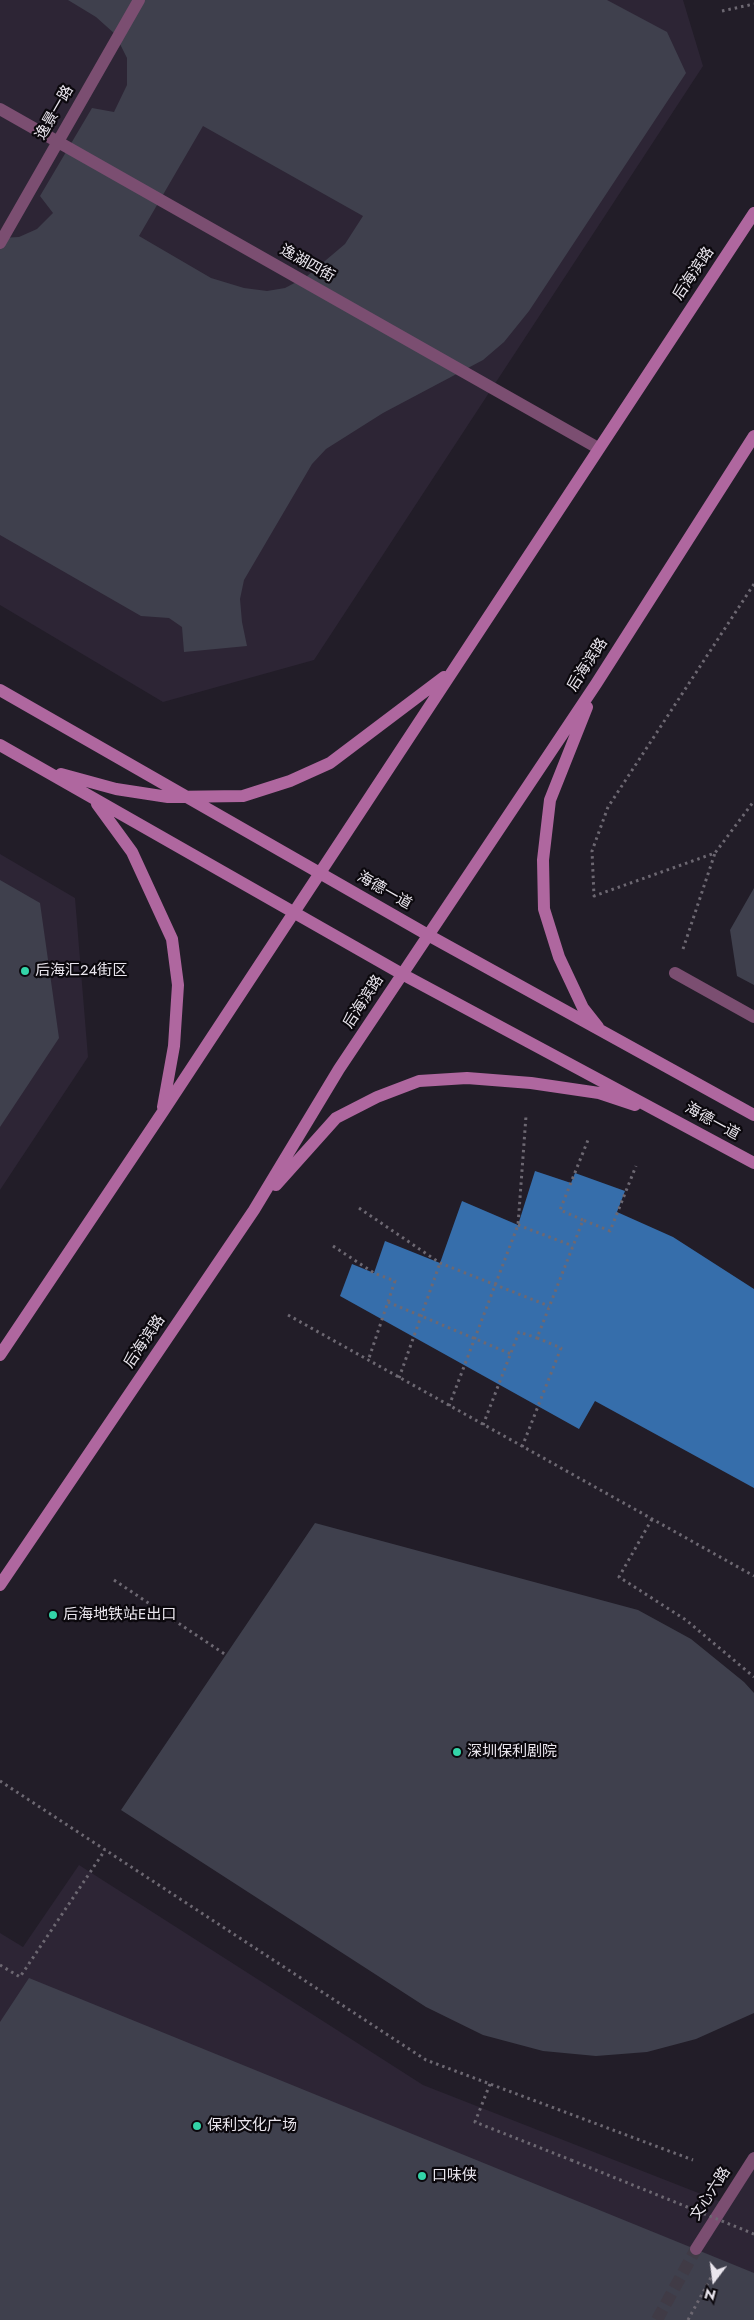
<!DOCTYPE html>
<html>
<head>
<meta charset="utf-8">
<style>
	body { margin:0 }
	#map { position:relative; width:754px; height:2320px; overflow:hidden; background:#221d28; font-family:Jost,sans-serif }
	canvas { display:block }
	.north { position:absolute; left:689px; top:2255px; width:50px; height:50px; -webkit-text-stroke:4px #0b080d; paint-order:stroke; rotate:195deg; font-size:14px; font-weight:700; line-height:20px; text-align:center; color:#eae6ee }
	.north::after { content:''; display:block; margin:auto; width:18px; height:22px; background:#eae6ee; clip-path:polygon(50% 0,100% 100%,50% 72%,0 100%) }
</style>
</head>
<body>
<div id="map">
<canvas width="754" height="2320"></canvas>
<div class="north">N</div>
</div>
<script>
const context = document.querySelector('canvas').getContext('2d');
context.lineJoin = 'round';
function fill(path, color) { context.fillStyle = color; context.fill(path, 'evenodd'); }
const toPath = rows => new Path2D(rows.map(r => 'M' + r).join(''));
function stroke(path, color, width, dash) { context.strokeStyle = color; context.lineWidth = width; context.lineCap = dash ? 'butt' : 'round'; context.setLineDash(dash || []); context.stroke(path); }
function drawText(font, color, halo, rows, align = 'center') {
  context.font = font + ' Jost,"Noto Sans SC",sans-serif'; context.lineWidth = 4.5; context.setLineDash([]); context.textBaseline = 'middle'; context.strokeStyle = halo; context.fillStyle = color; for (const [text, x, y, turn = 0] of rows) {
    context.save(); context.translate(x, y); context.rotate((+turn || 0) * Math.PI / 180); context.textAlign = isNaN(turn) ? turn : align; if (halo) context.strokeText(text, 0, 0); context.fillText(text, 0, 0); context.restore();
  }
}
const built = toPath([
	[0,0,683,0,703,66,314,660,163,702,0,605],
	[0,854,75,898,88,1057,0,1190],
	[79,1865,423,2085,724,2203,754,2158,754,2320,0,2320,0,1933,23,1947]
]);
const water = toPath([
	[535,1171,571,1183,575,1173,625,1191,617,1212,673,1237,754,1289,754,1488,595,1401,579,1429,340,1296,352,1264,374,1273,385,1241,440,1263,462,1201,518,1225]
]);
const building = toPath([
	[68,0,607,0,667,32,686,73,529,311,504,342,483,360,383,413,326,449,312,464,244,580,240,599,242,622,247,646,184,652,182,627,169,618,141,616,0,535,0,238,19,237,37,229,53,213,40,196,92,108,114,112,127,85,127,58,115,34,96,17],
	[203,126,363,216,345,244,306,277,285,288,267,291,244,288,211,278,139,236],
	[0,880,40,903,59,1038,0,1127],
	[754,888,754,985,737,976,730,930],
	[315,1523,638,1610,691,1639,744,1682,754,1693,754,2013,696,2039,647,2052,596,2056,543,2051,483,2035,426,2007,121,1810],
	[29,1978,754,2273,754,2320,0,2320,0,2022]
]);
const streetTunnel = toPath([
	[657,2320,696,2249]
]);
const path = toPath([
	[722,11,754,4],
	[754,584,608,807,592,851,594,896,715,853,754,801],
	[683,949,715,853],
	[359,1208,440,1263,549,1306],
	[583,1220,560,1210,588,1140],
	[518,1225,573,1246],
	[333,1246,374,1273,395,1281,368,1361],
	[388,1302,511,1354],
	[288,1315,754,1576],
	[399,1378,440,1263],
	[449,1406,518,1225,526,1116],
	[483,1425,519,1332,537,1338],
	[522,1447,561,1348,537,1338,573,1246,583,1220,610,1231,636,1166],
	[652,1519,619,1577,686,1620,754,1677],
	[114,1580,226,1655],
	[0,1781,426,2060,693,2160],
	[0,1965,20,1977,105,1850],
	[490,2084,475,2122,571,2160],
	[688,2320,716,2268]
]);
const lane = toPath([
	[675,973,754,1017]
]);
const street = toPath([
	[0,109,598,448],
	[0,243,139,0],
	[696,2249,754,2158]
]);
const secondary = toPath([
	[0,690,428,935,754,1115],
	[587,707,550,800,543,860,544,909,559,957,583,1008,598,1027],
	[0,745,402,974,754,1163],
	[61,774,116,789,168,797,243,796,290,781,330,763,444,677],
	[97,804,132,852,172,939,178,985,174,1046,163,1107],
	[276,1185,336,1118,377,1097,419,1081,467,1078,531,1083,599,1093,635,1105],
	[0,1355,162,1113,754,213],
	[0,1585,254,1210,339,1069,596,684,754,436]
]);
const pathBridge = toPath([
	[571,2160,754,2234]
]);
const markers = [
	[25,971,5,"#33d4a8"],
	[53,1615,5,"#33d4a8"],
	[457,1752,5,"#33d4a8"],
	[197,2126,5,"#33d4a8"],
	[422,2176,5,"#33d4a8"]
];
const streetNames = [
	["逸景一路",55,113,-60],
	["逸湖四街",307,264,29],
	["后海滨路",694,274,-56],
	["后海滨路",588,665,-57],
	["海德一道",384,891,30],
	["后海滨路",364,1002,-57],
	["海德一道",712,1122,29],
	["后海滨路",145,1342,-56],
	["文心六路",711,2194,-57]
];
const poiNames = [
	["后海汇24街区",35,971],
	["后海地铁站E出口",63,1615],
	["深圳保利剧院",467,1752],
	["保利文化广场",207,2126],
	["口味侠",432,2176]
];
fill(built, '#2d2535');
fill(water, '#366eab');
fill(building, '#3f404d');
stroke(streetTunnel, '#403b46', 12, [12, 6]);
stroke(path, '#6d6872', 3, [2.5, 4]);
stroke(lane, '#7b4e71', 12);
stroke(street, '#7b4e71', 12);
stroke(secondary, '#af679f', 12);
stroke(pathBridge, '#6d6872', 3, [2.5, 4]);
for (const [x, y, r, color] of markers) { const dot = new Path2D(); dot.arc(x, y, r, 0, 2 * Math.PI); context.fillStyle = color; context.fill(dot); stroke(dot, '#0b080d', 2); }
drawText('15px', '#eae6ee', '#0b080d', streetNames);
drawText('15px', '#eae6ee', '#0b080d', poiNames, 'left');
</script>
</body>
</html>
